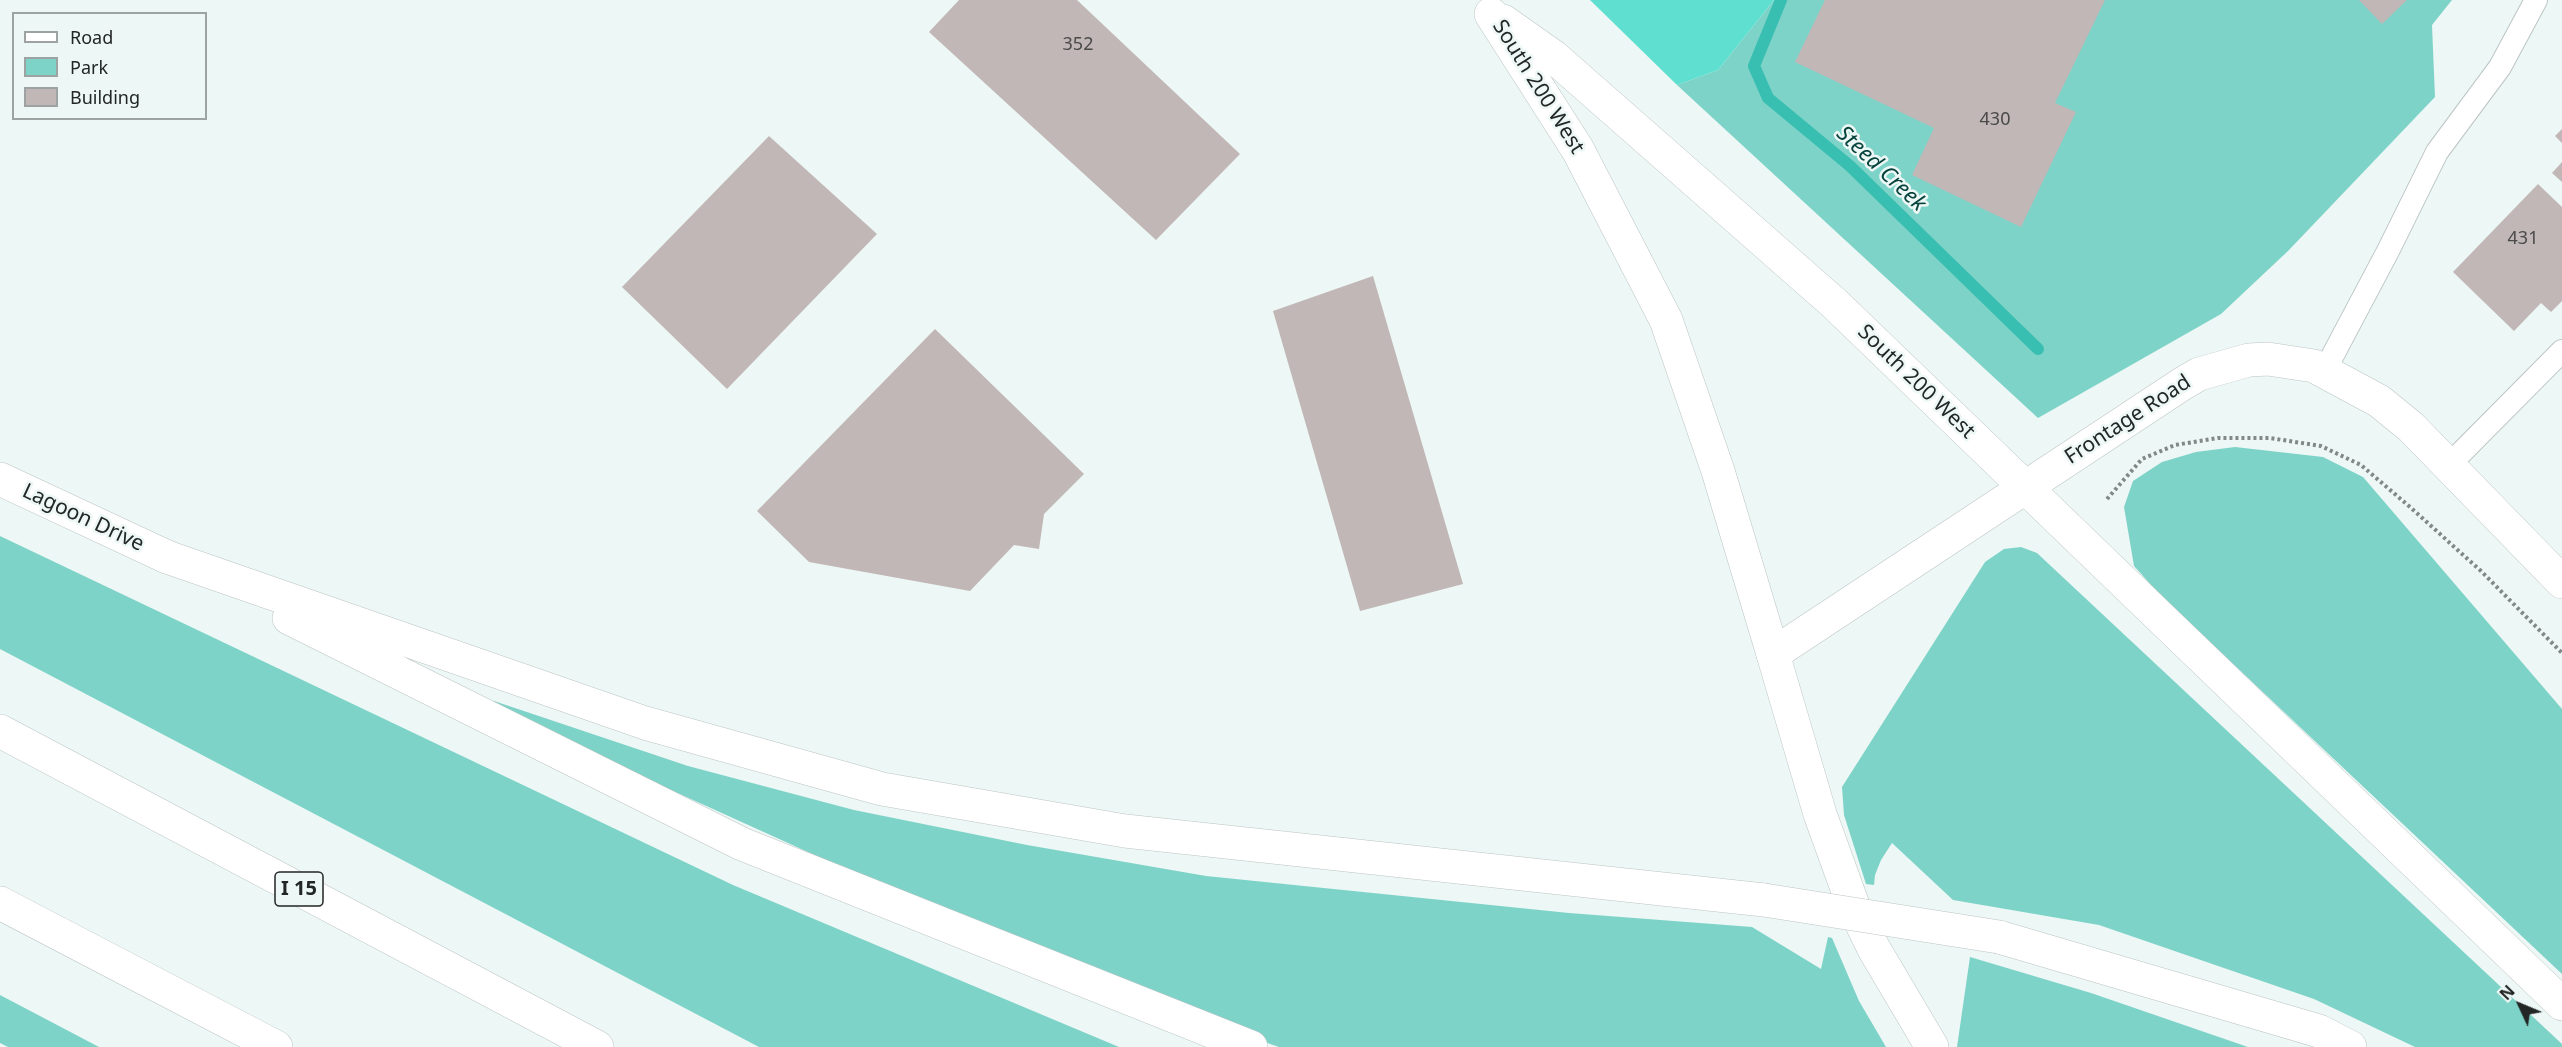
<!DOCTYPE html>
<html>
<head>
<meta charset="utf-8">
<style>
	body { margin:0 }
	#map { position:relative; width:2562px; height:1047px; overflow:hidden; background:#edf7f5; font-family:"Noto Sans",sans-serif }
	canvas { display:block }
	.legend { position:absolute; left:12px; top:12px; width:195px; height:108px; box-sizing:border-box; background:#edf7f5; border:2px solid #9ca3a2; margin:0; padding:8px 10px; list-style:none; font-size:18px; color:#222625 }
	.legend li { display:flex; align-items:center; gap:12px; height:30px }
	.legend b { width:30px; border:2px solid #9ca3a2 }
	.north { position:absolute; left:2490px; top:975px; width:60px; height:60px; -webkit-text-stroke:4px #edf7f5; paint-order:stroke; rotate:314deg; font-size:16px; font-weight:700; line-height:24px; text-align:center; color:#222625 }
	.north::after { content:''; display:block; margin:auto; width:21px; height:27px; background:#222625; clip-path:polygon(50% 0,100% 100%,50% 72%,0 100%) }
</style>
</head>
<body>
<div id="map">
<canvas width="2562" height="1047"></canvas>
<ul class="legend">
<li><b style="height:8px;background:#fff"></b>Road</li>
<li><b style="height:16px;background:#7ed3c8"></b>Park</li>
<li><b style="height:16px;background:#c0b7b6"></b>Building</li>
</ul>
<div class="north">N</div>
</div>
<script>
const context = document.querySelector('canvas').getContext('2d');
context.lineJoin = 'round';
function fill(path, color) { context.fillStyle = color; context.fill(path, 'evenodd'); }
const toPath = rows => new Path2D(rows.map(r => 'M' + r).join(''));
function stroke(path, color, width, dash) { context.strokeStyle = color; context.lineWidth = width; context.lineCap = dash ? 'butt' : 'round'; context.setLineDash(dash || []); context.stroke(path); }
function drawText(font, color, halo, rows, align = 'center') {
  context.font = font + ' "Noto Sans",sans-serif'; context.lineWidth = 5; context.setLineDash([]); context.textBaseline = 'middle'; context.strokeStyle = halo; context.fillStyle = color; for (const [text, x, y, turn = 0] of rows) {
    context.save(); context.translate(x, y); context.rotate((+turn || 0) * Math.PI / 180); context.textAlign = isNaN(turn) ? turn : align; if (halo) context.strokeText(text, 0, 0); context.fillText(text, 0, 0); context.restore();
  }
}
const green = toPath([
	[1774,0,2452,0,2432,25,2435,97,2288,251,2221,314,2038,418,1677,85,1718,70],
	[2235,447,2323,457,2363,477,2562,709,2562,974,2162,597,2134,566,2124,507,2133,481,2162,462,2196,452],
	[0,536,733,885,1119,1047,759,1047,0,649],
	[2021,547,2037,553,2562,1044,2562,1047,2415,1047,2314,999,2099,925,1953,900,1892,843,1881,860,1875,875,1874,885,1866,884,1844,815,1842,787,1985,562,2004,549],
	[494,701,688,766,854,810,1027,845,1206,876,1569,913,1752,927,1821,969,1828,937,1832,938,1859,1001,1886,1047,1279,1047,1212,1024,852,872,490,708],
	[1970,957,2091,993,2248,1047,1957,1047],
	[0,995,99,1047,8,1047,0,1043]
]);
const forest = toPath([
	[1590,0,1774,0,1718,70,1677,85]
]);
const stream = toPath([
	[1781,0,1754,66,1768,98,1850,166,2038,349]
]);
const building = toPath([
	[959,0,1077,0,1240,154,1156,240,929,32],
	[1825,0,2105,0,2055,103,2076,112,2021,227,1912,175,1934,128,1795,62],
	[2359,0,2407,0,2382,24],
	[2562,129,2562,143,2555,136],
	[769,136,877,234,727,389,622,287],
	[2562,162,2562,182,2552,173],
	[2538,184,2562,207,2562,301,2551,312,2541,303,2514,331,2453,272],
	[1373,276,1463,584,1360,611,1273,311],
	[935,329,1084,474,1044,514,1039,549,1014,545,970,591,809,562,757,511]
]);
const path = toPath([
	[2107,499,2142,459,2175,445,2218,438,2270,438,2321,446,2361,465,2410,507,2481,571,2562,653]
]);
const lane = toPath([
	[2325,370,2388,251,2437,152,2500,67,2536,0],
	[2449,465,2562,351]
]);
const secondary = toPath([
	[1491,14,1578,150,1666,320,1718,471,1773,654,2182,384,2199,374,2249,360,2268,359,2314,366,2379,401,2411,427,2562,582],
	[1503,21,1554,57,1834,303,2025,487],
	[0,479,167,557]
]);
const highway = toPath([
	[2025,487,2562,1004],
	[167,557,645,723,882,789,1125,831,1764,900],
	[289,618,742,844,1251,1047],
	[1773,654,1820,814,1854,908,1874,949,1932,1047],
	[0,731,597,1047],
	[0,903,276,1047],
	[1999,937,2319,1031,2350,1047]
]);
const highwayBridge = toPath([
	[1764,900,1999,937]
]);
const numberNames = [
	["352",1078,45],
	["430",1995,120],
	["431",2523,239]
];
const shields = [
	[299,889,48]
];
const shieldNames = [
	["I 15",299,889]
];
const streetNames = [
	["South 200 West",1538,87,58],
	["South 200 West",1916,382,44],
	["Frontage Road",2128,420,-33],
	["Lagoon Drive",83,518,25]
];
const waterNames = [
	["Steed Creek",1881,169,43]
];
fill(green, '#7ed3c8');
fill(forest, '#5fdfd0');
stroke(stream, '#38bfb1', 12);
fill(building, '#c0b7b6');
stroke(lane, '#bcc5c4', 24);
stroke(secondary, '#bcc5c4', 34);
stroke(highway, '#bcc5c4', 34);
stroke(path, '#818887', 4, [3, 3]);
stroke(lane, '#fff', 22);
stroke(secondary, '#fff', 33);
stroke(highway, '#fff', 33);
stroke(highwayBridge, '#bcc5c4', 34, []);
stroke(highwayBridge, '#fff', 33);
drawText('18px', '#4a4a49', null, numberNames);
for (const [x, y, w] of shields) { const box = new Path2D(); box.roundRect(x - w / 2, y - 17, w, 34, 4.5); context.fillStyle = '#edf7f5'; context.fill(box); stroke(box, '#222625', 1.5); }
drawText('bold 20px', '#222625', null, shieldNames);
drawText('21px', '#222625', '#edf7f5', streetNames);
drawText('italic 22px', '#06433d', '#edf7f5', waterNames);
</script>
</body>
</html>
